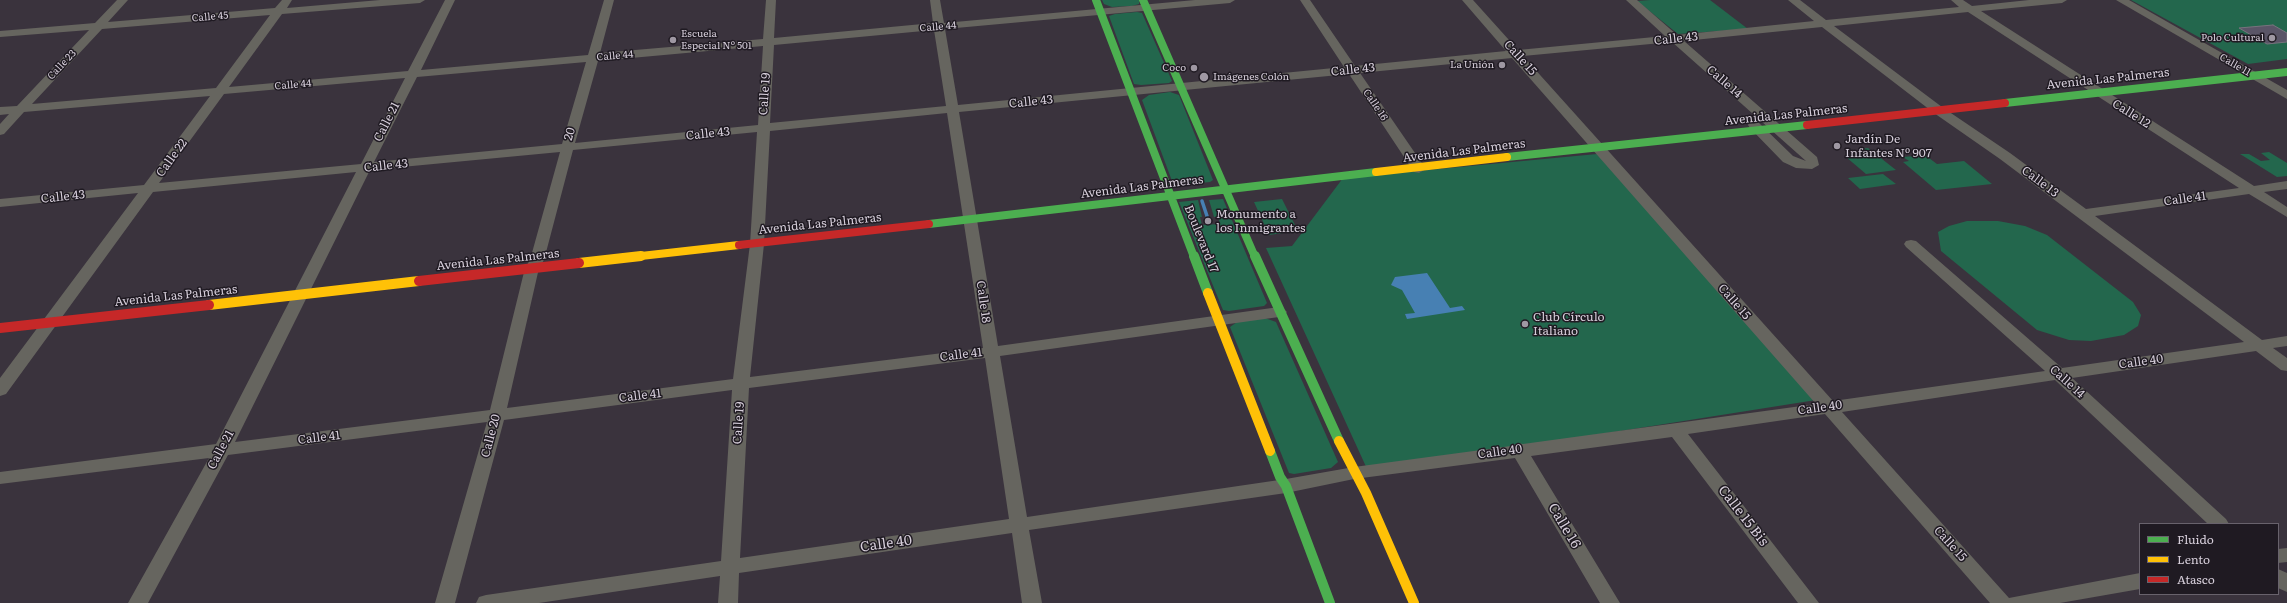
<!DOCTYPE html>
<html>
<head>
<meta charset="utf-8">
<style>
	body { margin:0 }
	#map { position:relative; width:2287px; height:603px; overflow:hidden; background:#3a333d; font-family:Literata,serif }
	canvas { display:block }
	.legend { position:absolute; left:2139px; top:523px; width:140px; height:72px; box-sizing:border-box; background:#1f1a22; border:1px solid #68626c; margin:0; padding:5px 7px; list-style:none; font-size:12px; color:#d6ceda }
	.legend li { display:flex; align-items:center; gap:8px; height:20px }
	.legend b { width:20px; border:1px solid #68626c }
</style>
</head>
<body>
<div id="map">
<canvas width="2287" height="603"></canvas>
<ul class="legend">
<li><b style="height:5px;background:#4caf50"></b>Fluido</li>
<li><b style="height:5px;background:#ffc107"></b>Lento</li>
<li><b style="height:5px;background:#c62828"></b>Atasco</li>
</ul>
</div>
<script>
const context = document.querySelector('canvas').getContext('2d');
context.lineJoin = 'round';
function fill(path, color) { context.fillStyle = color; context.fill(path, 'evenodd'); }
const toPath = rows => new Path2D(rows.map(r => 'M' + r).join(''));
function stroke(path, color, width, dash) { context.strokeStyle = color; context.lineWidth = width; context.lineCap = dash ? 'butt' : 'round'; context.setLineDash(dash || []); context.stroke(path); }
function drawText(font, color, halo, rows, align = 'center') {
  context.font = font + ' Literata,serif'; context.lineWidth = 3; context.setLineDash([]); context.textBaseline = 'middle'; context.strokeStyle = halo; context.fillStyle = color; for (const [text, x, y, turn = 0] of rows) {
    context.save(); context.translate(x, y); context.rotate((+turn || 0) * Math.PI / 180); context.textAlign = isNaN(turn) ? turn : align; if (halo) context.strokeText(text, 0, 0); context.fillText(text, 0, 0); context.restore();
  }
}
const green = toPath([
	[1102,0,1139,0,1139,4,1132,6,1112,7,1104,4],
	[1650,0,1710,0,1748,29,1678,34,1637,1],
	[2131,0,2287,0,2287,59,2248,64],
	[1137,12,1142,13,1172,81,1169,83,1141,85,1134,84,1109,16,1115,14],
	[1170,92,1179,95,1213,180,1210,182,1181,185,1172,181,1142,100,1149,95],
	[1868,148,1896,170,1866,174,1846,157,1866,154,1860,149],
	[2269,152,2287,163,2287,176,2277,177,2240,154,2249,154,2261,161,2270,160,2261,153],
	[1597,154,1816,400,1368,471,1266,248,1292,246,1343,178],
	[1925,155,1937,164,1964,161,1992,184,1936,190,1903,162,1909,161,1903,157],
	[1883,174,1896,184,1860,189,1848,178],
	[1223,199,1267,303,1264,306,1229,311,1223,310,1179,202,1198,200,1202,217,1200,217,1202,225,1220,224,1218,217,1214,217,1209,200],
	[1282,199,1298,231,1269,235,1254,202],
	[1967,221,1998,221,2025,226,2047,235,2133,302,2141,315,2138,326,2124,335,2091,341,2069,340,2037,330,1941,251,1938,232,1949,226],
	[1265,318,1276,322,1338,462,1331,468,1294,474,1289,473,1230,327,1237,322]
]);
const water = toPath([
	[1427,273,1450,308,1462,306,1465,310,1407,319,1405,314,1415,313,1402,290,1391,285,1395,277]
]);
const stream = toPath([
	[1202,201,1207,216]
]);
const building = toPath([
	[2273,25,2287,33,2287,42,2267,44,2239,28,2273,25]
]);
const street = toPath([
	[117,0,128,0,108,22,275,8,282,0,292,0,287,8,380,0,425,0,420,3,282,14,229,87,408,71,445,0,455,0,421,70,588,55,604,0,614,0,600,53,763,39,766,0,776,0,774,38,933,23,930,0,940,0,944,23,1195,0,1235,0,1230,3,945,29,958,105,1344,67,1300,0,1310,0,1355,66,1506,51,1462,0,1473,0,1518,50,1665,36,1626,0,1637,0,1677,35,1814,21,1788,0,1800,0,1826,20,1959,7,1951,0,1963,0,1972,6,2029,0,2067,0,2062,3,1981,11,2254,186,2287,181,2287,189,2264,192,2287,207,2287,217,2249,194,2095,216,2262,340,2287,336,2287,346,2273,348,2287,358,2287,371,2281,370,2256,351,2072,378,2226,519,2229,524,2208,524,2055,380,1842,412,2009,598,2140,573,2140,589,2060,603,1990,603,1825,414,1688,434,1819,603,1798,603,1672,437,1531,456,1620,603,1600,603,1515,458,1354,479,1286,493,1029,530,1042,603,1022,603,1012,533,739,573,738,603,718,603,720,576,539,603,476,603,479,597,486,595,721,561,732,390,504,420,455,603,435,603,487,422,228,455,148,603,128,603,209,458,0,484,0,472,216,444,356,172,153,192,6,394,0,396,0,378,138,193,0,207,0,199,144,185,210,96,24,112,4,134,0,135,0,124,9,114,0,115,0,107,17,106,89,30,0,37,0,31,95,23,117,0],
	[1968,12,2239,188,2086,209,2010,153,1942,107,1834,26,1968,12],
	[270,15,216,88,32,104,102,29,270,15],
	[1822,27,1934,113,2000,159,2244,342,2062,368,1916,241,1911,240,1906,241,1904,244,1906,247,2045,371,1833,401,1523,56,1672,42,1806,161,1793,156,1758,122,1750,122,1748,125,1750,128,1783,162,1796,168,1812,169,1819,165,1817,157,1684,41,1822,27],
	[934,30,946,106,770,123,774,45,934,30],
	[763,46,758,125,575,143,598,61,763,46],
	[1512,58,1816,404,1523,444,1518,443,1511,446,1354,467,1286,479,1027,517,1000,356,1279,317,1284,315,1287,312,1284,309,1279,307,998,346,959,112,1349,74,1414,172,1419,173,1426,169,1360,73,1512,58],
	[586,62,562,144,374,162,417,77,586,62],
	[405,78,361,164,159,183,224,94,405,78],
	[947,113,983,348,750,377,764,244,770,131,947,113],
	[757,132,750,244,733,379,507,408,539,268,544,260,573,150,757,132],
	[560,152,530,260,525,268,490,410,235,442,370,170,560,152],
	[985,358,1009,519,740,558,749,388,985,358],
	[2116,0,2129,0,2287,90,2287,99,2116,0],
	[2287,548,2287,562,2278,563,2278,549,2287,548],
	[2278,569,2287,573,2287,592,2278,588,2278,569]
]);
const fastFar1 = toPath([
	[1096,0,1194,257],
	[1143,0,1255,257],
	[2005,103,2287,72],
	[1507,157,1807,125],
	[929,224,1376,172]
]);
const fast = toPath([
	[1194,256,1208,293],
	[1255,256,1339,441],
	[1270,451,1280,477,1286,486,1330,603]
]);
const slowFar1 = toPath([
	[1376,172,1507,157],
	[632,257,739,245]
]);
const slow = toPath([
	[579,263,641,256],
	[1208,293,1270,451],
	[209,305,419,281],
	[1339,441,1366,493,1414,603]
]);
const jamFar1 = toPath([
	[1807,125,2005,103],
	[739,245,929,224]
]);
const jam = toPath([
	[419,281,579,263],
	[0,328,209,305]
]);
const markers = [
	[2272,38,4,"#9f98a3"],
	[673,40,4,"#9f98a3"],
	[1502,65,4,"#9f98a3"],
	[1194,68,4,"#9f98a3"],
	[1204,77,5,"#9f98a3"],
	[1837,146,4,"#9f98a3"],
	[1208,221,4,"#9f98a3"],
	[1525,324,4,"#9f98a3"]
];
const farStreetnames = [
	["Calle 45",210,17,-5],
	["Calle 44",938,27,-5],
	["Calle 44",615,56,-5],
	["Calle 23",62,65,-47],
	["Calle 11",2235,65,30],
	["Calle 44",293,85,-5],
	["Calle 16",1375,105,56]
];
const farPoinames = [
	["Escuela",681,34,"left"],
	["Especial Nº 501",681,46,"left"],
	["Polo Cultural",2264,38],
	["La Unión",1494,65],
	["Coco",1186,68],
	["Imágenes Colón",1213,77,"left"]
];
const streetNames = [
	["Calle 43",1676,39,-6],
	["Calle 15",1520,58,48],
	["Calle 43",1353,70,-6],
	["Avenida Las Palmeras",2108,79,-6],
	["Calle 14",1724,82,41],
	["Calle 19",765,94,-86],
	["Calle 43",1031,102,-6],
	["Calle 12",2131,114,32],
	["Avenida Las Palmeras",1786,115,-6],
	["Calle 21",387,122,-63],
	["20",570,134,-74],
	["Calle 43",708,134,-6],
	["Avenida Las Palmeras",1464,151,-7],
	["Calle 22",172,158,-54],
	["Calle 43",386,166,-6],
	["Calle 13",2040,182,37],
	["Avenida Las Palmeras",1142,187,-7],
	["Calle 43",63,197,-6],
	["Calle 41",2185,199,-8],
	["Avenida Las Palmeras",820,224,-6],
	["Boulevard 17",1201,239,68],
	["Avenida Las Palmeras",498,260,-6],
	["Avenida Las Palmeras",176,296,-6],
	["Calle 18",983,302,82],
	["Calle 15",1734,302,49],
	["Calle 41",961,355,-7],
	["Calle 40",2141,362,-8],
	["Calle 14",2067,382,42],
	["Calle 41",640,396,-7],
	["Calle 40",1820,408,-8],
	["Calle 19",739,423,-86],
	["Calle 20",491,436,-75],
	["Calle 41",319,438,-7],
	["Calle 21",221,450,-62],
	["Calle 40",1500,452,-8],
	["Calle 15",1950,544,48]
];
const poiNames = [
	["Jardín De",1845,139],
	["Infantes Nº 907",1845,153],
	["Monumento a",1216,214],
	["los Inmigrantes",1216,228],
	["Club Círculo",1533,317],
	["Italiano",1533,331]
];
const nearStreetnames = [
	["Calle 15 Bis",1743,516,52],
	["Calle 16",1564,526,59],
	["Calle 40",886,544,-8]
];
fill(green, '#23674d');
fill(water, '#4780b3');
stroke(stream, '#4780b3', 3.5);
fill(building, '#5a5567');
stroke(building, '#77737d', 1);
fill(street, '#66655f');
stroke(fastFar1, '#4caf50', 8);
stroke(fast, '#4caf50', 10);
stroke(slowFar1, '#ffc107', 8);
stroke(slow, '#ffc107', 10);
stroke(jamFar1, '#c62828', 8);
stroke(jam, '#c62828', 10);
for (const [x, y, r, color] of markers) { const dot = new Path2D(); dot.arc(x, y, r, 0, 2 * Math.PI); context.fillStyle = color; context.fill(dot); stroke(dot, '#1f1a22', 1.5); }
drawText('10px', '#d6ceda', '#1f1a22', farStreetnames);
drawText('10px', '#d6ceda', '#1f1a22', farPoinames, 'right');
drawText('12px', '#d6ceda', '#1f1a22', streetNames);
drawText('12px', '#d6ceda', '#1f1a22', poiNames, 'left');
drawText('14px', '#d6ceda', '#1f1a22', nearStreetnames);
</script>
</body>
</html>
